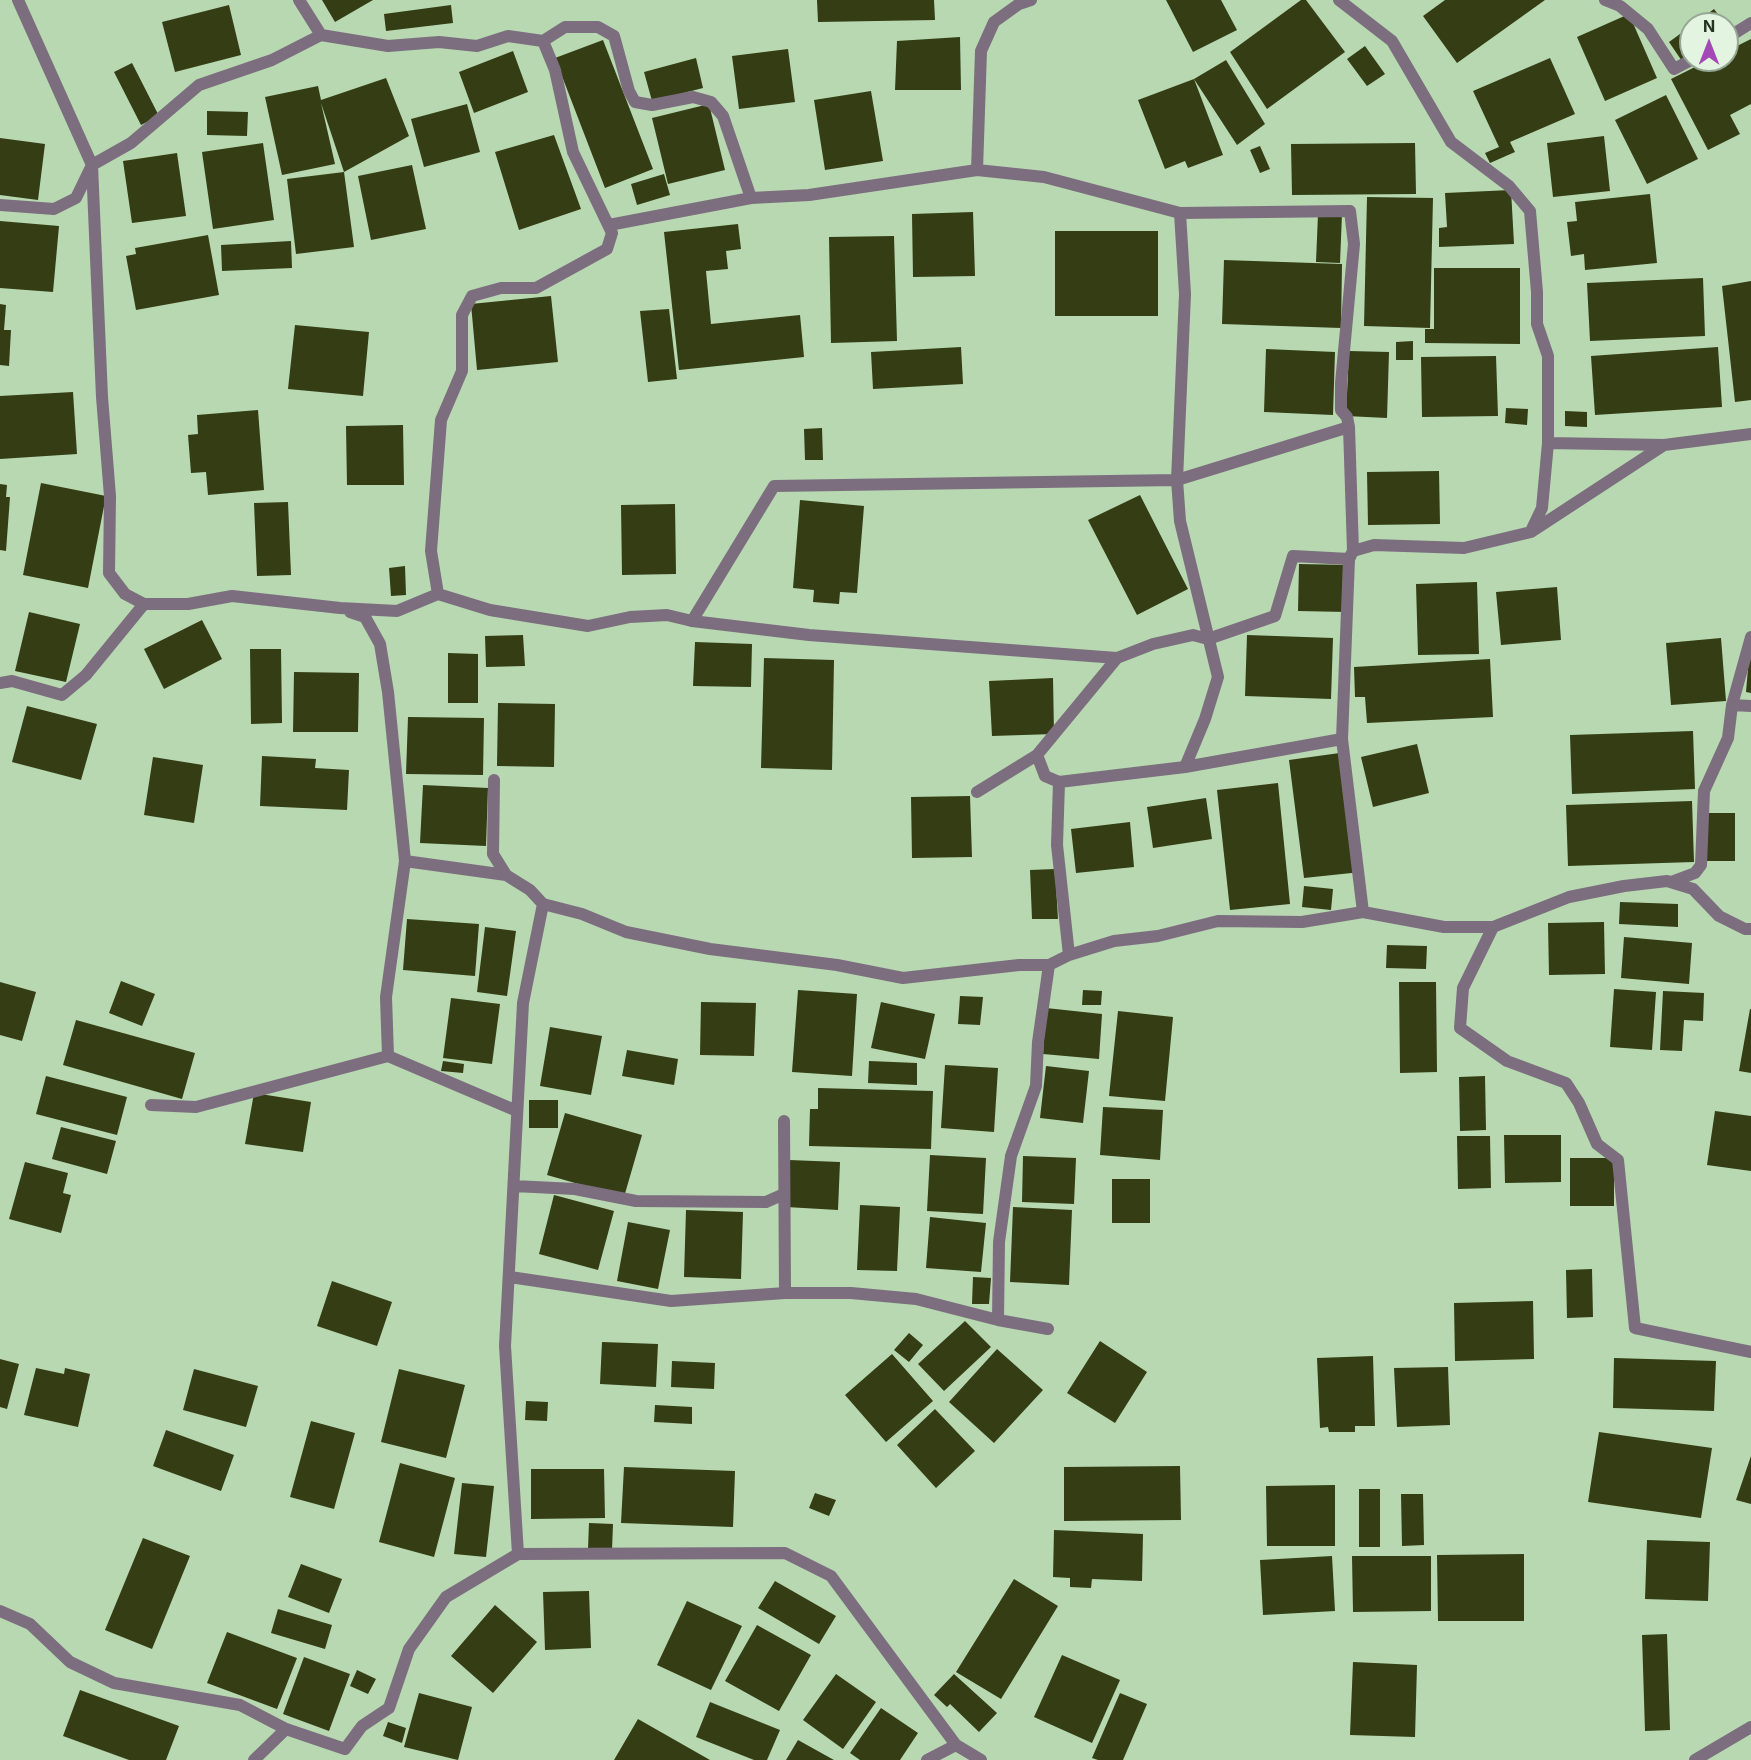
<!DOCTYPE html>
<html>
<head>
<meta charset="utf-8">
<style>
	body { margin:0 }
	#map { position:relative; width:1751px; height:1760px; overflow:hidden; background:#b7d8b1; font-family:Inter,sans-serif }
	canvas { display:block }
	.north { position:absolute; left:1679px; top:12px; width:60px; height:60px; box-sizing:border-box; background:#e3f4e0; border:2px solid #97a795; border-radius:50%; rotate:0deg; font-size:16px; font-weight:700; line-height:24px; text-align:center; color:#263324 }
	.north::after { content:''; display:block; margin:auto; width:21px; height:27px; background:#a349b5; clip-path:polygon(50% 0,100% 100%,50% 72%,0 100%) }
</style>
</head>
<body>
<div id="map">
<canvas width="1751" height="1760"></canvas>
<div class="north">N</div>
</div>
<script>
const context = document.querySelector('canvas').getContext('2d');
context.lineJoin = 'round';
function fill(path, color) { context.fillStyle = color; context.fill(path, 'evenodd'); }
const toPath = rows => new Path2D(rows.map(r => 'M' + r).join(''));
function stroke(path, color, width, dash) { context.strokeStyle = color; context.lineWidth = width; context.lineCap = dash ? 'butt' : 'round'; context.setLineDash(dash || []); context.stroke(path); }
const building = toPath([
	[322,0,373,0,335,22],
	[817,0,934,0,935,20,818,22],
	[1166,0,1221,0,1237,30,1193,52],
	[1301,0,1306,0,1345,52,1267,109,1230,52],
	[1445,0,1545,0,1457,63,1423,16],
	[229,5,241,55,175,72,162,22],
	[451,5,453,23,386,31,384,14],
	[1714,9,1725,24,1694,24],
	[1629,14,1657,78,1605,101,1577,37],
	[1691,26,1691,59,1684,64,1669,42],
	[960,37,961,90,895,90,897,41],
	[1751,39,1751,104,1730,115,1740,134,1708,150,1671,79,1709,60,1727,60,1727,51],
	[603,40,653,169,605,188,555,58],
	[1365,46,1385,74,1367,86,1347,59],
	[788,49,795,102,739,109,732,56],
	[513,51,528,92,474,113,459,72],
	[696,58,703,88,652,101,644,72],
	[1550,58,1575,114,1510,142,1515,152,1490,163,1485,153,1499,147,1473,91],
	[1226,60,1265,124,1237,145,1194,79,1223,155,1188,168,1185,161,1165,169,1138,100,1194,79],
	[132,63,159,116,141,125,114,72],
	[386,78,409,136,344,172,321,103,335,164,282,175,265,97,318,86,321,100],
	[871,91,883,161,825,170,814,100],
	[1666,95,1698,159,1647,184,1615,120],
	[467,104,480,152,424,167,411,119],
	[709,104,725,170,668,184,652,118],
	[207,111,248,112,247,136,207,135],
	[554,135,581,209,519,230,495,152],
	[1604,136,1610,191,1553,197,1547,143],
	[0,138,45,144,38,200,0,195],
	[263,143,274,220,213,229,202,152],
	[1415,143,1416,194,1292,195,1291,144],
	[1260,146,1270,169,1260,173,1250,150],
	[177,153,186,216,132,223,123,161],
	[412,165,426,229,371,240,358,176],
	[344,172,354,247,296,254,287,179],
	[664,174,670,195,637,205,631,184],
	[1511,190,1514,244,1439,247,1439,228,1447,227,1445,193],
	[1650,194,1657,263,1585,270,1584,254,1571,256,1567,222,1577,221,1575,202],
	[1367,197,1433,198,1430,328,1364,326],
	[973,212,975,276,913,277,912,214],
	[1318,214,1342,214,1340,263,1316,262],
	[0,221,59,226,53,292,0,288],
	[738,224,741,249,726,251,728,269,706,271,711,324,800,315,804,357,679,370,664,232],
	[1055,231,1158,231,1158,316,1055,316],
	[208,235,219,295,136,310,126,256,136,254,135,248],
	[894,236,897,341,831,343,829,237],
	[291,241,292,268,222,271,221,245],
	[1224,260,1342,264,1341,328,1222,324],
	[1434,268,1520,268,1520,344,1425,343,1425,329,1434,329],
	[1703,278,1705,336,1590,341,1587,283],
	[1751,281,1751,400,1735,402,1722,286],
	[551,296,558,362,477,370,471,304],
	[0,304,6,305,4,330,11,330,9,366,0,365],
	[669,309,677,379,648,382,640,311],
	[295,325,369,332,363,396,288,389],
	[1413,341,1413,360,1396,360,1396,342],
	[961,347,963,384,873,389,871,352],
	[1718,347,1722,407,1595,415,1591,356],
	[1266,349,1335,352,1333,415,1264,412],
	[1349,351,1389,352,1387,418,1346,416],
	[1496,356,1498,416,1422,417,1421,357],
	[73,392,77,454,0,459,0,396],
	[1506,408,1528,409,1527,425,1505,423],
	[258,410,264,490,208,495,206,472,191,473,188,435,198,434,197,415],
	[1565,411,1587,412,1587,427,1565,426],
	[403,425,404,485,347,485,346,426],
	[822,428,823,460,805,460,804,429],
	[1439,471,1440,524,1368,525,1367,472],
	[41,483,106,496,88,588,23,575],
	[0,484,7,485,6,497,10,497,6,551,0,550],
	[1140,495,1188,589,1137,615,1088,520],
	[800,500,864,506,857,593,840,592,839,604,813,602,814,590,793,588],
	[288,502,291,575,257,576,254,503],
	[675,504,676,574,622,575,621,505],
	[1299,564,1349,565,1347,612,1298,611],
	[405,566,406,595,391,596,389,568],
	[1477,582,1479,654,1418,655,1416,584],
	[1557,587,1561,640,1501,645,1496,592],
	[29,612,80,624,66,682,15,671],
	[202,620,222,659,164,689,144,649],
	[523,635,525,666,486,667,485,636],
	[1247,635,1333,638,1331,699,1245,696],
	[1721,638,1726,701,1671,705,1666,643],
	[695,642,752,644,751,687,693,686],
	[250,649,281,649,282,723,251,724],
	[448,653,478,654,478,703,448,703],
	[1749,657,1751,657,1751,693,1746,692],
	[764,658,834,660,832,770,761,768],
	[1490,659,1493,717,1367,723,1365,697,1355,697,1354,667],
	[294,672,359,673,358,732,293,732],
	[1053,678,1054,734,992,736,989,681],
	[498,703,555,704,554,767,497,766],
	[27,706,97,724,81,780,12,762],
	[408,717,484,718,483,775,406,774],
	[1693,731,1695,789,1572,794,1570,735],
	[1417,744,1429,793,1373,807,1361,757],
	[1347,752,1361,872,1304,878,1289,760],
	[262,756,316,759,315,768,349,770,347,810,260,806],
	[153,757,203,765,194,823,144,815],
	[1278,783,1290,904,1230,910,1217,790],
	[423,785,488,788,486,846,420,843],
	[970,796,972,857,912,858,911,797],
	[1206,798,1212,839,1153,848,1147,807],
	[1692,801,1694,862,1568,866,1566,805],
	[1704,813,1735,813,1735,861,1706,861],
	[1130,822,1134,867,1076,873,1071,829],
	[1055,869,1058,919,1032,919,1030,870],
	[1304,886,1333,889,1331,910,1302,907],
	[1620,902,1678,904,1678,927,1619,924],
	[407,919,479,924,475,976,403,970],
	[1604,922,1605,974,1549,975,1548,923],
	[485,927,516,931,507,996,477,992],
	[1624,937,1692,943,1689,984,1621,978],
	[1387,945,1427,946,1426,969,1386,968],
	[121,981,155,994,142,1026,109,1013],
	[0,982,36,992,22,1041,0,1035],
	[1399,982,1436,982,1437,1072,1400,1073],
	[1614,989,1656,992,1652,1050,1610,1047],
	[798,990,857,994,852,1076,792,1072],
	[1083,990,1102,991,1101,1005,1082,1005],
	[1663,991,1704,993,1703,1021,1684,1020,1682,1051,1660,1050],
	[960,996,983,997,980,1025,958,1024],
	[451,998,500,1004,492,1064,443,1058],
	[701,1002,756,1003,754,1056,700,1055],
	[881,1002,935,1014,925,1059,871,1048],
	[1046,1008,1102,1014,1099,1059,1043,1054],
	[1750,1009,1751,1009,1751,1073,1739,1071],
	[1118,1011,1173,1017,1165,1101,1109,1096],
	[76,1020,195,1053,182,1099,63,1065],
	[550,1027,602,1036,591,1095,540,1086],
	[627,1050,678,1059,674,1085,622,1076],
	[443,1061,464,1064,463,1073,441,1071],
	[869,1061,917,1063,917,1085,868,1083],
	[945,1065,998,1068,994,1132,941,1128],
	[1046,1066,1089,1071,1083,1123,1040,1118],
	[46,1076,127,1097,117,1135,36,1114],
	[1485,1076,1486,1130,1460,1131,1459,1077],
	[818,1088,933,1091,931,1149,809,1146,810,1109,818,1109],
	[254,1093,311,1102,303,1152,245,1144],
	[529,1100,558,1100,558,1128,529,1128],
	[1103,1107,1163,1110,1160,1160,1100,1155],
	[1715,1111,1751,1116,1751,1171,1707,1165],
	[565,1113,642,1135,624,1197,547,1175],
	[61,1127,116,1141,107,1174,52,1159],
	[1504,1135,1561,1135,1561,1182,1505,1183],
	[1457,1136,1490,1136,1491,1188,1458,1189],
	[930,1155,986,1158,983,1214,927,1211],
	[1023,1156,1076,1158,1074,1204,1022,1202],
	[1570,1158,1614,1158,1614,1206,1570,1206],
	[789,1160,840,1162,838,1210,786,1207],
	[25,1162,68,1173,63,1193,71,1195,61,1233,9,1219],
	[1112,1179,1150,1179,1150,1223,1112,1223],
	[554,1195,614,1211,598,1270,539,1254],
	[860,1205,900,1207,897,1271,857,1270],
	[1013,1207,1072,1210,1069,1285,1010,1282],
	[686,1210,743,1212,741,1279,684,1277],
	[930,1217,986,1223,981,1272,926,1268],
	[628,1222,670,1230,658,1289,617,1281],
	[1592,1269,1593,1317,1567,1318,1566,1270],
	[973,1277,991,1278,989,1304,972,1304],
	[332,1281,392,1302,377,1346,317,1326],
	[1533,1301,1534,1359,1455,1361,1454,1303],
	[965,1321,991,1347,944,1391,918,1364],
	[909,1333,923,1345,909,1362,894,1350],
	[1100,1341,1147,1372,1115,1423,1067,1393],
	[602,1342,658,1344,656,1387,600,1384],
	[997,1349,1043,1390,994,1443,949,1402],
	[892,1354,933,1401,886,1442,845,1395],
	[1373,1356,1375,1426,1355,1426,1355,1432,1329,1432,1328,1427,1320,1428,1317,1358],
	[1614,1358,1716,1361,1714,1411,1613,1408],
	[0,1359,19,1364,7,1409,0,1407],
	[672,1361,715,1363,714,1389,671,1387],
	[1448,1367,1450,1425,1397,1427,1394,1368],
	[36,1368,64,1374,65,1368,90,1374,78,1427,24,1415],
	[194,1369,258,1386,246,1427,183,1410],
	[399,1369,465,1385,446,1458,381,1442],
	[526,1401,548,1402,547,1421,525,1420],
	[655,1405,692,1407,692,1424,654,1422],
	[935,1409,975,1451,936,1488,897,1445],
	[311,1421,355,1433,334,1509,290,1497],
	[166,1430,234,1455,221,1491,153,1466],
	[1599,1432,1712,1448,1701,1518,1588,1502],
	[1751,1456,1751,1504,1736,1500],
	[400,1463,455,1478,434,1557,379,1542],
	[1180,1466,1181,1520,1064,1521,1064,1467],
	[624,1467,735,1471,733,1527,621,1523],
	[531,1469,604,1469,605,1518,531,1519],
	[462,1483,494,1486,486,1557,454,1554],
	[1335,1485,1335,1546,1267,1546,1266,1486],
	[1359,1489,1380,1489,1380,1547,1359,1547],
	[815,1493,836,1500,829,1516,809,1508],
	[1401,1494,1423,1494,1424,1545,1402,1546],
	[589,1523,613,1524,612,1550,588,1549],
	[1054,1530,1143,1534,1142,1581,1092,1579,1091,1588,1070,1587,1070,1578,1053,1577],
	[143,1538,190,1556,152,1649,105,1630],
	[1647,1540,1710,1542,1708,1601,1645,1599],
	[1524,1554,1524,1621,1438,1621,1437,1555],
	[1332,1556,1335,1611,1263,1615,1260,1560],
	[1352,1556,1431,1556,1431,1611,1353,1612],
	[301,1564,342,1579,329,1613,288,1597],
	[1014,1579,1058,1606,1001,1699,956,1672],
	[775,1581,836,1616,819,1644,758,1608],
	[589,1591,591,1648,545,1650,543,1592],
	[687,1601,742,1626,711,1690,657,1665],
	[495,1605,537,1642,493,1693,451,1656],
	[278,1609,332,1625,325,1649,271,1633],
	[757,1625,811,1655,779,1711,725,1681],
	[227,1632,297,1658,277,1709,207,1683],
	[1667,1634,1670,1730,1645,1731,1642,1635],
	[1062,1655,1120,1680,1092,1743,1034,1717],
	[304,1657,350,1674,329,1731,283,1714],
	[1353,1662,1417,1665,1415,1737,1350,1735],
	[357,1670,376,1679,368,1694,350,1686],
	[836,1674,876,1702,843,1749,803,1720],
	[954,1674,997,1713,979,1732,950,1704,947,1707,934,1695],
	[80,1690,179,1726,166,1760,129,1760,63,1736],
	[419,1693,472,1707,458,1760,404,1747],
	[1120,1693,1147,1704,1123,1760,1098,1760,1092,1758],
	[710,1702,780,1730,767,1760,754,1760,696,1737],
	[881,1708,918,1733,900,1760,860,1760,850,1753],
	[638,1719,710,1760,614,1760],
	[388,1722,406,1728,402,1743,383,1736],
	[798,1740,834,1760,786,1760]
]);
const minor = toPath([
	[18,0,92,165,102,397,110,496,109,573,125,594,144,604,188,604,232,596,340,608,397,611,438,594,490,610,588,626,630,617,667,615,692,621,809,635,1117,658,1153,644,1193,635,1208,639,1275,616,1293,556,1349,559,1353,551,1374,545,1464,548,1531,532,1664,445],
	[299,0,321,35],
	[1339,0,1392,41,1451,142,1509,186,1530,211,1537,292,1537,324,1548,356,1548,443,1542,508,1531,531],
	[1605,0,1620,6,1648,29,1674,69,1691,60],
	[1727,38,1751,23],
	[977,170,981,51,994,22,1019,4,1031,0],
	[0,205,54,209,76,198,92,165,131,143,199,85,272,60,321,35,388,46,439,42,477,46,508,36,543,41,565,27,598,27,614,36,629,91,635,102,652,105,693,97,711,102,723,116,751,198,809,195,977,170,1044,177,1180,213,1350,211,1354,244,1341,383,1341,410,1347,417,1349,427,1353,551],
	[1180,213,1185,294,1177,480,1180,521,1218,677,1205,719,1185,767],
	[609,225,751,198],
	[1548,443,1664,445,1751,434],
	[1349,559,1342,739,1363,912],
	[438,594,431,551,441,420,462,371,462,315,472,296,501,288,536,288,607,249,612,233,573,152,555,70,543,41],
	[350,612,365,617,380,644,388,692,405,861,386,997,388,1056],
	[692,621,774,486,1177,480,1349,427],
	[0,683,12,681,62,695,86,675,144,604],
	[1732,705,1751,706],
	[1037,755,1045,776,1059,782,1185,767,1342,739],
	[494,780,493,854,506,875],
	[1059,782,1057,845,1069,955],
	[977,792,1037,755,1117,658],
	[405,861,506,875,530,890,543,904,582,914,626,932,710,949,837,965,903,978,1019,965,1049,965,1069,955,1114,941,1158,936,1218,921,1302,922,1363,912,1444,927,1493,927,1569,897,1624,886,1667,881,1693,889,1719,916,1745,929,1751,929],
	[1671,882,1695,873,1701,865,1704,791,1728,738,1732,705,1751,637],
	[1493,927,1463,988,1460,1028,1507,1061,1566,1083,1579,1103,1597,1144,1618,1160,1635,1328,1751,1352],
	[151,1105,196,1107,388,1056,517,1111],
	[784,1121,785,1293],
	[514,1186,575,1189,636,1201,766,1202,784,1194],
	[510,1277,671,1301,785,1293,851,1293,916,1299,998,1320,1048,1329],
	[998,1320,999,1242,1011,1156,1036,1086,1038,1042,1049,965],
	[518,1554,505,1346,523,1003,543,904],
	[0,1611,30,1624,70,1662,114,1683,240,1705,286,1729,345,1749],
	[345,1749,362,1726,389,1708,409,1649,446,1597,518,1554,785,1553,831,1576,956,1745,981,1760],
	[254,1760,286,1729],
	[927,1760,956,1745],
	[1695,1760,1751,1727]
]);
fill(building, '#343d14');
stroke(minor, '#7c6e7e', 12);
</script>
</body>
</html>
